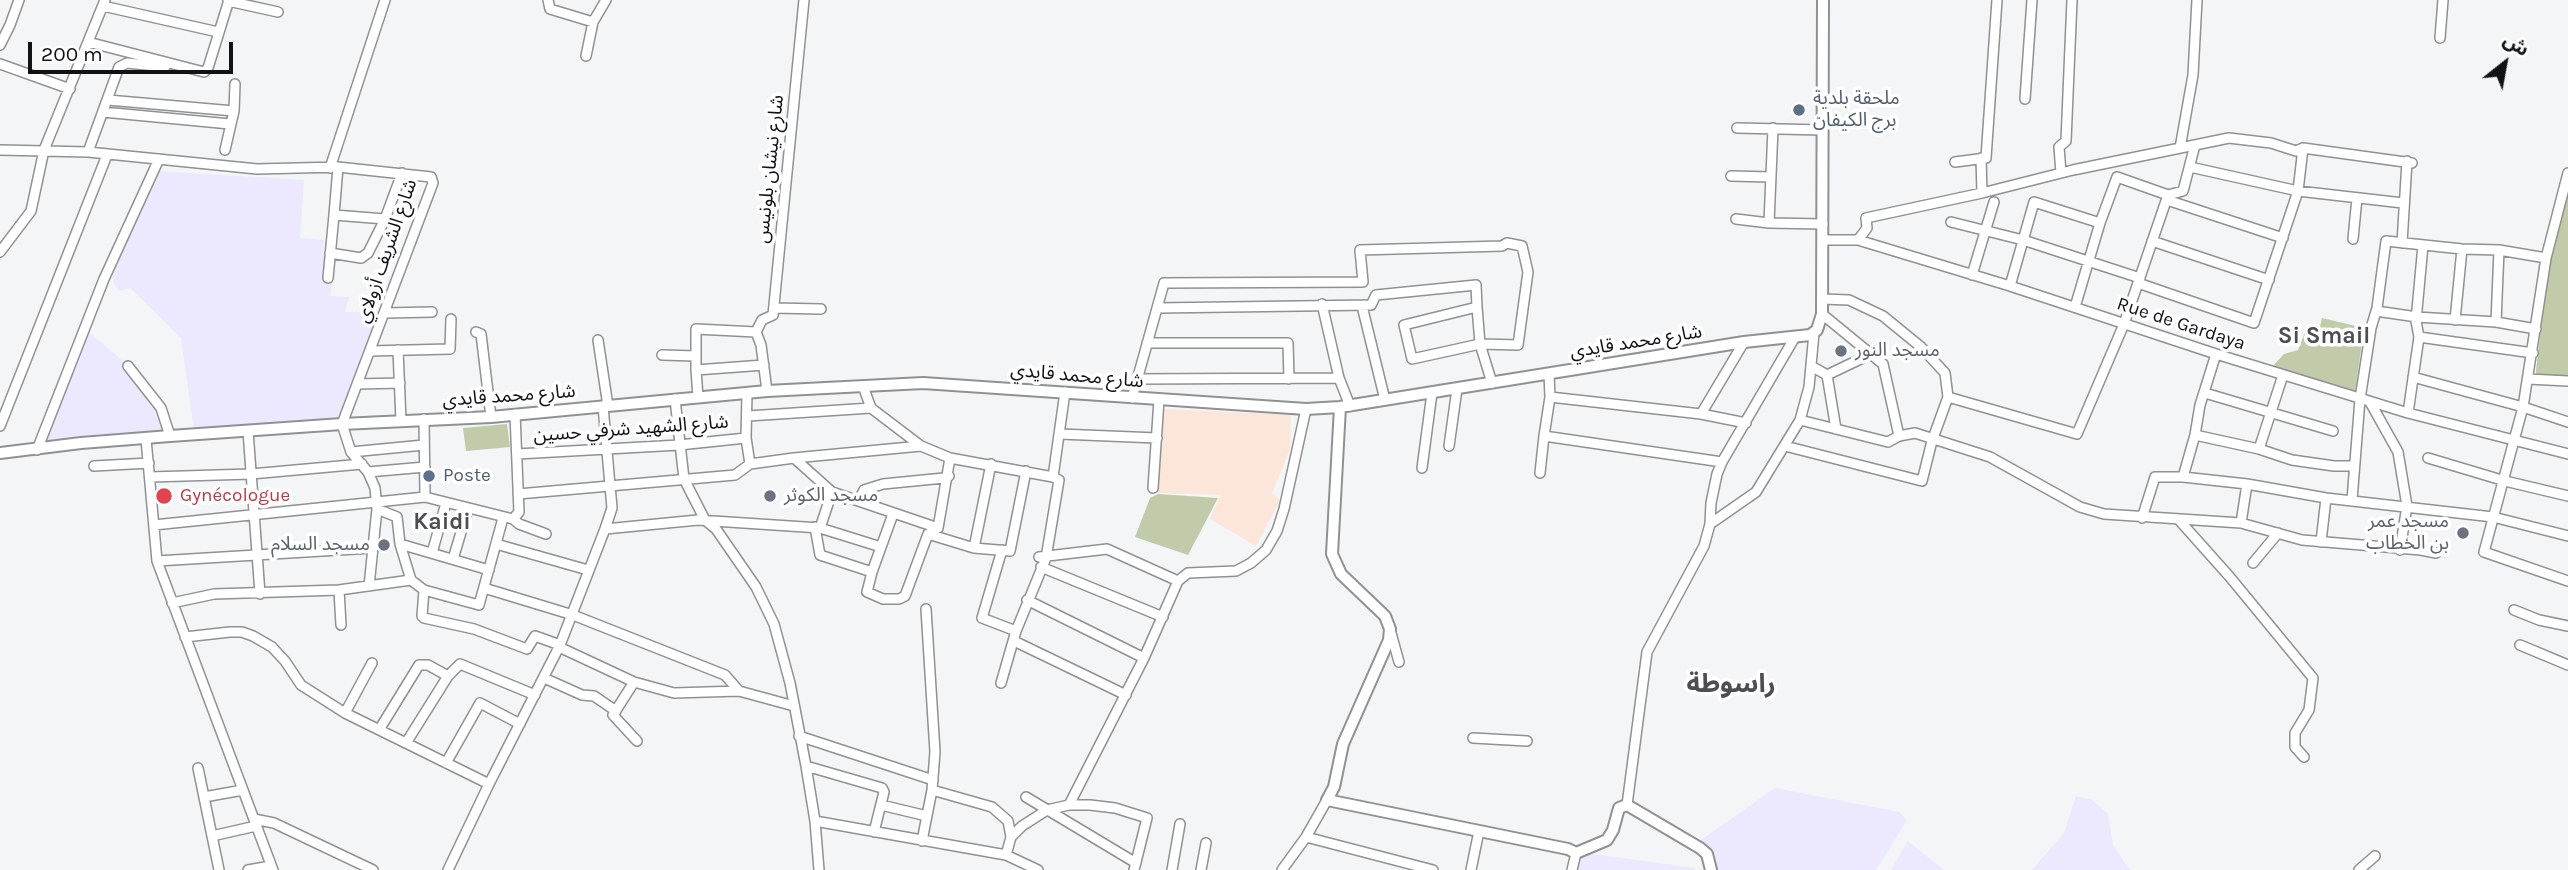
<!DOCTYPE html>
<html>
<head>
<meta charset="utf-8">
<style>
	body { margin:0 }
	#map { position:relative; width:2568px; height:870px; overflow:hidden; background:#f3f5f7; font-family:Karla,"Noto Sans Arabic",sans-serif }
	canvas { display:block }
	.north { position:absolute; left:2470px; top:28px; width:70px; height:70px; -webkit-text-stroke:5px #fff; paint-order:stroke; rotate:31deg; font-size:19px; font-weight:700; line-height:28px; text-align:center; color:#111213 }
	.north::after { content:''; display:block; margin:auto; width:24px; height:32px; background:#111213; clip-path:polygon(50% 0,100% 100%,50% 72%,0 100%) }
	.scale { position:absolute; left:28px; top:42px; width:205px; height:32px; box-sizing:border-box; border:4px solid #111213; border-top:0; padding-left:9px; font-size:21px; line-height:24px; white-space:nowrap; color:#111213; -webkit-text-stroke:5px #fff; paint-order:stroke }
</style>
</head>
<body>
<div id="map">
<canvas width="2568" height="870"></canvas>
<div class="north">ش</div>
<div class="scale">200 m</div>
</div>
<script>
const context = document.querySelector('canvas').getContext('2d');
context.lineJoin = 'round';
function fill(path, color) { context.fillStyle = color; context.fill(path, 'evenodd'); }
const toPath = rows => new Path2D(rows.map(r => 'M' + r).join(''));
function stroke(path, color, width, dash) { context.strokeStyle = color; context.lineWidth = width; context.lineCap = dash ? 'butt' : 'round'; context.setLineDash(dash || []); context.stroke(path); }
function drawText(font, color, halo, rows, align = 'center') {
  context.font = font + ' Karla,"Noto Sans Arabic",sans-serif'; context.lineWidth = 7; context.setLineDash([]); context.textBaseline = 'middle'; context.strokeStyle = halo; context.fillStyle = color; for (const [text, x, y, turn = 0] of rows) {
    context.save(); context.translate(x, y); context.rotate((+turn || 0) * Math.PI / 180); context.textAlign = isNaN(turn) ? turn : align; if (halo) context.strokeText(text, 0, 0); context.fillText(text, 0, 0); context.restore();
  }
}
const industrial = toPath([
	[156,171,304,180,300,238,324,240,323,254,335,255,330,296,349,297,345,312,384,313,341,424,194,430,181,338,130,288,119,291,113,282,114,270],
	[89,332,140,376,173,438,42,447],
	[1775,788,1899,812,1907,820,1876,870,1707,870,1704,845,1701,840],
	[2076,796,2092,800,2108,814,2113,845,2130,870,2032,870,2064,833],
	[1908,841,1944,870,1891,870],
	[1592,854,1695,868,1695,870,1577,870,1580,859]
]);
const education = toPath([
	[1164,409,1291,415,1290,449,1272,493,1280,500,1256,546,1210,519,1221,495,1157,493]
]);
const green = toPath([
	[2568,174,2568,382,2535,379,2549,259],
	[2322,318,2364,328,2355,392,2272,367,2284,354,2298,350,2305,332,2318,336],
	[507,424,510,447,466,451,463,428],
	[1158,494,1218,498,1188,555,1135,537,1150,498]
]);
const minor = toPath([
	[548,0,550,9,593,22],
	[228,1,278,12],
	[103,6,218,32],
	[2440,38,2443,0],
	[88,42,204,72,208,68,229,0],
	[0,45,10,25,19,0],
	[586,56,593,22,606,0],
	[0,64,70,89],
	[2025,99,2032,0],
	[108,100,234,111],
	[103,112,230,124],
	[1737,128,1823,130],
	[1773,128,1769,223,1823,224],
	[2180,148,2193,75,2197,0],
	[0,150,88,152,257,169,338,167,431,177,433,183,342,424,351,452,368,472,375,488,377,509,369,586],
	[225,150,234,111,235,84],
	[88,152,119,67,127,63,165,67],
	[1981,158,1982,193],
	[1955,162,1986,158,1997,0],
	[2190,167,2298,191,2403,203],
	[330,168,385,0],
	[2061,173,2059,147,2066,141,2072,0],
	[2568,173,2546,258,2523,407,2484,552,2568,581],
	[1731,176,1771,177],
	[2167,200,2283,238],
	[334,215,338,167],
	[1736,219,1769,223],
	[1951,222,2023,240,2140,278],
	[2353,239,2357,198],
	[1824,240,1858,240,2010,286,2216,354,2408,413,2568,454],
	[1858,240,1867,228,1866,218,1982,193,2073,170,2229,138,2271,143,2296,151,2303,148],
	[2152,241,2269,280],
	[2402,243,2407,161],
	[0,252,31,211,44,150,105,0],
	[330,253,361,258,368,253,385,219],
	[1972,275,1994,202],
	[328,278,334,215,385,219,402,173],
	[2138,283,2254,323,2298,191,2303,148,2412,163],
	[2010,286,2034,202,2100,223],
	[1322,304,1339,378,1350,406],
	[1364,305,1363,310,1385,400],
	[2075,307,2100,223,2117,177,2168,195,2183,191,2195,145],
	[774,308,821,309],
	[1157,308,1371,305,1376,295,1476,285,1477,307,1404,325,1412,359,1480,344,1492,383],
	[2376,311,2417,317,2496,322,2536,329],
	[385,313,432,312],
	[1822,314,1883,364,1899,436],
	[2455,320,2462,249],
	[2496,322,2499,250],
	[476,332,481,334,491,417],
	[756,332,762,320,773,315,804,0],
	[2419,337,2533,353],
	[598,340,608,406],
	[1147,343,1288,343,1289,379],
	[398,350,401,421],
	[370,351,450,349,451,319],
	[662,355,696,356,696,370],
	[696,356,696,329,756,332,761,345,767,391],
	[128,366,161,408,170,436],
	[1811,366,1827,375,1836,429],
	[1549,374,1550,397,1544,436,1722,462],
	[1827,375,1871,354],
	[2413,377,2523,407,2568,422],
	[1137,379,1339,378],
	[2528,379,2568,381],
	[357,384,400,383],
	[863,386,871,408,921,446,950,458],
	[747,393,746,438,750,464,794,458,832,492],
	[2205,393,2333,431],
	[698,397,696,370,764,365],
	[1550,397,1701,414,1746,423],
	[1948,397,2077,434,2124,324,2168,195],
	[1132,398,1164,283,1363,282,1360,250,1502,246,1507,243,1522,246,1528,272,1518,345,1480,344,1477,307],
	[675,399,684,479,705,520,716,529,756,587,774,624,790,683,806,766,815,821,819,870],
	[2370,402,2398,452,2407,506,2400,550],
	[2408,413,2419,337,2416,321,2423,245],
	[1701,414,1744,342],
	[748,416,871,408],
	[424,419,425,497,513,519,519,512,515,414],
	[1800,420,1888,442,1899,436,1915,433,1990,457,2080,507,2104,514,2241,523,2302,540,2421,550,2436,553],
	[0,426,107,155],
	[248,431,260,594],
	[1060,434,1157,438],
	[2195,435,2259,449,2292,460,2334,466,2353,466],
	[146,439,157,561,273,870],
	[1449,446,1457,389],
	[1785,446,1922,481,1932,441,1948,397,1945,373,1921,347,1883,316,1849,300,1822,299],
	[2259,449,2283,375],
	[37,450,104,279,159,159],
	[351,452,424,445],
	[517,454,679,445,746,438],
	[794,458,921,446],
	[2428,458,2505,481,2568,496],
	[991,464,974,548,1010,551,1026,471],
	[94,466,149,463],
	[1422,468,1432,393],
	[368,472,425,467],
	[1540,473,1544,436],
	[150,477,251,474,362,464],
	[1053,477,1065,392],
	[2183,477,2195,435,2200,405,2216,354],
	[1153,488,1159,400],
	[518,494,735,475,750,464],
	[859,500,864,490,883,484,944,478,949,476],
	[2352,500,2360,399,2371,328,2377,308,2386,241,2462,249,2499,250,2546,258],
	[377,509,397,517,400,544,489,570],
	[2142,518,2155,477,2183,477,2247,484,2326,498,2493,517,2568,536],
	[513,519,519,524,546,534],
	[2179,520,2229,576,2313,678,2309,710,2295,733,2295,747,2304,757],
	[2241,523,2247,484],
	[1710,524,1756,492,1800,420,1809,387,1814,333],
	[154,525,425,497],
	[815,527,820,555,872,572,893,514],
	[820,528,881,547],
	[605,529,698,520,820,528,832,492,938,528,950,458,1053,477,1059,480,1046,558,1016,631,1001,683],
	[933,531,928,534,974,548],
	[2321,542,2326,498],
	[400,544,411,580,424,590,479,605,503,518],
	[496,544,588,570],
	[1002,550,982,618,1016,631],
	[432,553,446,503],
	[1039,557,1107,549,1178,581],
	[453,559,468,509],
	[157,561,372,548],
	[2253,563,2278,533],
	[1041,567,1163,617],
	[872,572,867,592,883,599,899,599,905,596,928,534],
	[484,588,573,615,725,675,739,691],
	[339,590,341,625],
	[424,590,422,616,424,618,474,629,527,649,535,636,560,645],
	[1027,600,1144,658],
	[172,603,214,594,339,590,411,580],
	[2514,610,2539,620,2568,626],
	[1391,633,1399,662],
	[185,637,230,632,242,632,253,636,272,647,285,661,301,685,345,713,489,784],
	[1014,641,1126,695],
	[2520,645,2568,665],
	[559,647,634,682,674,693,739,691,794,706],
	[544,678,582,695,594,696,616,711],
	[634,682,613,715,637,741],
	[345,713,372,663],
	[379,730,419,665,428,665,448,676],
	[799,736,933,780],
	[1473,738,1527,741],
	[406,743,448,676,460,664,535,695],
	[446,763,480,703,520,724],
	[806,766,882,788,884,792,874,832],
	[198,768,219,870],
	[932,790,992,807,1008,821,1011,837],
	[204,797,243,790],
	[1026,797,1136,863],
	[881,805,927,816],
	[1069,805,1144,658,1178,581,1188,573,1236,571,1251,563,1266,550,1277,531,1284,509,1306,409],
	[1627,805,1647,652,1704,546,1710,524,1711,503,1717,474,1722,462,1795,337],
	[254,819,274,823,373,870],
	[815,821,1006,855,1038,870],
	[212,836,256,826],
	[1306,837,1433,870],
	[922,841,932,790,935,752,926,609],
	[1006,855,1011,837,1022,826,1047,810,1069,805,1090,805,1115,808,1147,818,1134,870],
	[248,870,271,866],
	[448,870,489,784,560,645,605,529,612,508,603,406],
	[1172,870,1180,824],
	[1201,870,1206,843],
	[1282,870,1306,837,1327,800],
	[1471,870,1479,831],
	[1572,870,1576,853],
	[2359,870,2375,856]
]);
const major = toPath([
	[1340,407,1332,554,1341,574,1385,616,1390,629,1389,640,1343,744,1334,787,1327,800,1568,849,1576,853,1607,840,1613,830,1619,808,1627,805,1700,848,1707,854,1711,870],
	[0,453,81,443,170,436,342,424,491,417,767,391,923,383,1306,409,1340,407,1744,342,1810,335,1817,330,1822,314,1823,0]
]);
const markers = [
	[1799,110,7,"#5c6f8a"],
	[1841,351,7,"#6b7280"],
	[429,476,7,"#5c6f8a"],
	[164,496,9,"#e0444e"],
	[770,496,7,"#6b7280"],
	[2463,533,7,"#6b7280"],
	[384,545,7,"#6b7280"]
];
const serviceNames = [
	["ملحقة بلدية",1813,99],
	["برج الكيفان",1813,121],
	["Poste",443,476]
];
const streetNames = [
	["شارع نيشان بلونيس",770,169,-84],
	["شارع الشريف أزولاي",387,251,-71],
	["Rue de Gardaya",2181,324,18],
	["شارع محمد قايدي",1636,342,-9],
	["شارع محمد قايدي",1077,376,5],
	["شارع محمد قايدي",509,396,-4],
	["شارع الشهيد شرفي حسين",631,429,-4]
];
const worshipNames = [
	["مسجد النور",1855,351],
	["مسجد الكوثر",784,496],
	["مسجد عمر",2449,522,"right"],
	["بن الخطاب",2449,544,"right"],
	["مسجد السلام",370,545,"right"]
];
const healthNames = [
	["Gynécologue",180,496]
];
const quarterNames = [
	["Si Smail",2324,336],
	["Kaidi",442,522]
];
const districtNames = [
	["راسوطة",1731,685]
];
fill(industrial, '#ece8fe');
fill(education, '#fce6d9');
fill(green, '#c1caa9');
stroke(minor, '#8f9192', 12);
stroke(major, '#8f9192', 14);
stroke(minor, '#fff', 9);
stroke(major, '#fff', 10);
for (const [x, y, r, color] of markers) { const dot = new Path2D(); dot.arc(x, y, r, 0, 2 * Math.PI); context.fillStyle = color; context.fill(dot); stroke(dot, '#fff', 2.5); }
drawText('19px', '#4e5e75', '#fff', serviceNames, 'left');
drawText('19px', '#111213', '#fff', streetNames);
drawText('19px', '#5b616d', '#fff', worshipNames, 'left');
drawText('19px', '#be3a42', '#fff', healthNames, 'left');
drawText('bold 23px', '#4c4e4f', '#fff', quarterNames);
drawText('bold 26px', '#4c4e4f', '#fff', districtNames);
</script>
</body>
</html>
